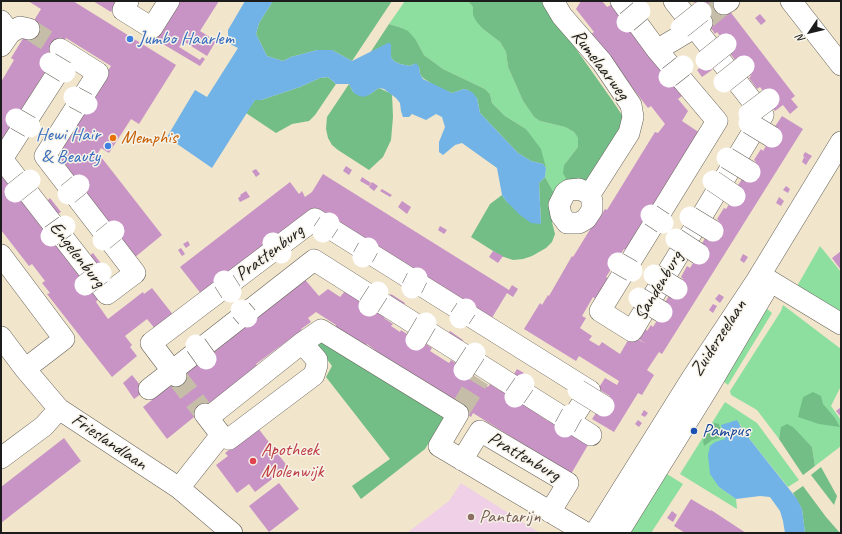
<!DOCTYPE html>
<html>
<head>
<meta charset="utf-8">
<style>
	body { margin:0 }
	#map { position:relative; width:842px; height:534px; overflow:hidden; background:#f1e5cb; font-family:Caveat,sans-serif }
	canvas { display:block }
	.frame { position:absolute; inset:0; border:2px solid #1c1c1c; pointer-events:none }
	.north { position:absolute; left:790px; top:12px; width:40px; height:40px; -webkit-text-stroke:3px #f7f3e8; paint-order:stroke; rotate:235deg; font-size:11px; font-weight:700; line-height:16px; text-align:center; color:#1c1c1c }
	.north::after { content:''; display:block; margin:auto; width:14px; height:18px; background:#1c1c1c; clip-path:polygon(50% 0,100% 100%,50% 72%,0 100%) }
</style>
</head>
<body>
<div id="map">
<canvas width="842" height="534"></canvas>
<div class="frame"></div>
<div class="north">N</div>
</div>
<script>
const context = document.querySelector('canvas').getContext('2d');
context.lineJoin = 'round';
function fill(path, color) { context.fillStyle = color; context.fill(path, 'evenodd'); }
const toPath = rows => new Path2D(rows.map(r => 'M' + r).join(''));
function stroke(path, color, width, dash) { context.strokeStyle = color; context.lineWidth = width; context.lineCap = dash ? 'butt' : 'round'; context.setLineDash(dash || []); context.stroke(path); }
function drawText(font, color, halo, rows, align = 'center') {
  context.font = font + ' Caveat,sans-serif'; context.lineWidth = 3; context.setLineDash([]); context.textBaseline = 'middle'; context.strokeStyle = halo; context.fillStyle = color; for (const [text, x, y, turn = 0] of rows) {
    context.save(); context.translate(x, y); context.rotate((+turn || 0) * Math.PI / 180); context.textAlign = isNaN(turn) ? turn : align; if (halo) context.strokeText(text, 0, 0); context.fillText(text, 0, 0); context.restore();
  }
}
const built = toPath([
	[461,483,540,533,407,533,449,501]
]);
const green = toPath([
	[405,1,468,1,473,7,473,15,483,29,500,42,506,52,508,67,523,101,534,117,540,121,565,127,574,132,578,138,578,147,564,165,571,188,558,200,545,177,546,168,526,129,505,116,492,103,490,94,485,89,443,69,424,55,416,40,402,28,389,24],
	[820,246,841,272,841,317,796,288],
	[783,305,841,349,841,386,831,406,841,420,841,446,815,466,812,447,804,439,780,434,779,439,757,410,731,395,730,391,781,311],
	[767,309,772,313,728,385,723,381],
	[725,402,757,423,799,480,788,487,744,432,740,424,725,439,719,487,736,499,737,509,680,474],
	[667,474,683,484,651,533,630,533]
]);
const forest = toPath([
	[273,1,392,1,352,61,332,50,317,50,291,57,283,61,267,56,256,34,259,23],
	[468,1,541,1,548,9,612,100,624,118,626,127,593,179,571,188,563,173,564,165,578,147,578,138,574,132,565,127,540,121,534,117,523,101,508,67,506,52,500,42,483,29,476,21,473,15,473,7],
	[389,24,402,28,408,31,416,40,424,55,443,69,485,89,490,94,492,103,505,116,526,129,541,149,546,168,543,164,531,161,518,153,480,113,477,98,468,90,464,89,452,93,437,87,423,78,420,74,419,67,414,64,410,66,400,64,394,61,391,57,391,45,370,53],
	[328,77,336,84,315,115,309,121,292,124,276,133,246,113,255,100,261,100,300,87,320,78],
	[349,84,353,92,369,95,379,88,392,94,393,117,391,140,383,157,369,170,338,150,332,145,328,138,326,129,327,117],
	[545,177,558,200,553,211,552,222,555,234,552,242,546,248,532,256,523,259,513,260,501,256,471,237,490,204,502,195,506,201,541,224,539,183],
	[324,336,449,411,425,449,361,499,352,486,390,459,326,377,332,366,315,343],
	[813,392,821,396,823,404,835,418,840,427,819,424,798,417,803,397],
	[714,423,719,424,722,437,712,440,704,446,703,441],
	[787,424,793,427,812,447,815,466,803,475,779,439,781,427],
	[821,467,837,496,834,505,811,475],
	[803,486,826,517,840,533,805,533,802,509,793,493]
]);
const water = toPath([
	[245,1,273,1,259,23,256,34,267,56,283,61,291,57,317,50,332,50,352,61,388,43,390,43,391,45,391,57,394,61,400,64,410,66,416,63,419,67,420,74,423,79,452,93,464,89,468,90,473,93,477,98,480,113,518,153,531,161,543,164,546,168,545,177,539,183,541,224,531,223,520,215,506,201,502,195,497,168,462,143,455,145,443,155,439,152,439,142,445,127,442,117,436,114,426,120,412,114,409,117,403,117,401,111,400,103,396,98,384,89,379,88,369,95,363,97,357,95,353,92,349,84,336,84,328,77,320,78,300,87,261,100,255,100,212,168,167,137,195,90,207,97,238,48,228,43,228,30],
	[737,420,744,432,797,499,802,509,805,533,785,533,783,521,780,511,770,497,760,496,736,499,719,487,710,474,708,455,710,446,715,442,725,439,721,425]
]);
const building = toPath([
	[28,1,73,1,176,65,139,124,131,119,109,153,101,148,98,153,162,235,134,258,55,156,111,66,66,38,1,143,1,82,14,60,11,58,41,9],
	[93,1,118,1,111,12],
	[181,1,219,1,200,31,216,41,207,56,183,41,179,47,200,60,202,57,205,59,200,66,151,37,175,9],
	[581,1,602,1,607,7,611,5,676,86,675,87,682,96,678,99,688,111,682,121,700,133,626,250,624,249,606,277,610,279,597,300,593,297,582,316,586,318,580,328,592,336,589,340,599,346,602,342,620,354,631,335,646,344,639,339,646,329,647,331,651,325,653,327,664,309,662,307,669,296,672,297,683,279,681,277,687,266,690,268,701,250,699,248,706,237,708,239,719,221,717,219,724,208,726,209,738,191,735,190,742,179,745,180,756,162,754,160,761,149,763,151,774,133,772,131,782,116,803,129,662,354,659,352,647,370,654,375,642,395,638,393,614,432,592,419,596,413,598,414,610,396,598,389,605,378,617,385,619,381,579,356,576,361,524,329,540,303,542,305,548,295,549,296,572,256,573,257,591,228,589,227,599,219,605,209,607,210,655,132,658,133,665,124,651,106,648,108,591,34,594,32,576,9],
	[693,1,722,1,795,96,791,99,798,107,790,114,783,105,775,111,771,105,769,99,760,87,757,89,749,78,751,76,738,59,736,61,728,51,730,49,717,32,715,34,711,28,713,27],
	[760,14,766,21,761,25,755,18],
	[706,63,712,70,702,77,697,70],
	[805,152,812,156,809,160,803,156],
	[804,157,809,160,806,165,802,162],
	[346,166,352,170,349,175,343,171],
	[256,169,260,174,256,177,252,171],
	[323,174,509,290,512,285,518,289,513,297,507,293,490,321,333,223,202,295,180,267,290,182,299,194,302,191,305,197,312,192],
	[1,175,6,181,8,179,30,207,28,209,41,227,43,225,72,263,70,264,98,299,96,302,108,319,143,292,144,294,152,288,174,316,156,330,147,319,125,336,132,345,130,347,137,356,112,377,47,294,50,293,42,283,45,281,32,264,29,266,1,230],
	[362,177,371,183,369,186,360,181],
	[372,182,378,186,374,191,369,187],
	[786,186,790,189,788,193,783,190],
	[382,189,392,195,390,197,380,191],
	[246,191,250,197,240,202,238,198,241,196,240,195],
	[779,197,784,201,781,206,776,203],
	[50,198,61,212,56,215,46,202],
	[402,201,411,207,407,214,398,207],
	[440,226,447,230,444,234,438,230],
	[188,241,190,245,186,248,183,244],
	[181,248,185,254,182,256,178,250],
	[493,251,503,256,498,263,489,257],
	[841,251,841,270,832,258],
	[93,253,103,266,99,269,89,256],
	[743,254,748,257,744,263,740,260],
	[301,275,319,296,328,289,340,297,345,291,384,317,384,318,393,324,391,326,400,332,401,330,420,343,421,341,432,348,430,351,449,363,451,360,480,380,479,381,488,387,490,384,499,390,501,389,541,413,539,415,548,421,550,418,579,437,578,439,588,445,571,474,473,413,471,417,451,404,374,352,375,350,367,344,365,347,335,328,336,325,316,312,308,318,311,322,301,329,302,330,256,364,257,366,205,414,194,418,194,417,167,439,143,407,152,400,149,397,159,389,161,393,170,386,167,383,202,361,215,352,214,350],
	[391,294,405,303,402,307,388,298],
	[719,294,724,297,720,303,715,299],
	[713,304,717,306,713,313,709,310],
	[450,331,463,340,461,344,447,335],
	[517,369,524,373,518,383,511,379],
	[132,375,145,391,134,399,123,383],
	[841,407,841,417,836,411],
	[644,410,648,413,645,417,641,415],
	[638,420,642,423,639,427,635,424],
	[258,428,288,467,255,492,249,484,237,493,216,465,228,456,225,453],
	[64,438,81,461,1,523,1,487],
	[279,483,299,509,269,532,249,506],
	[691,499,711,511,711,510,746,533,685,533,674,526],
	[672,511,677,515,673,522,667,518]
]);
const minorTunnel = toPath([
	[707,18,724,4],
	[29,29,60,49],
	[176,376,205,414],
	[460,410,479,379]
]);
const minor = toPath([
	[128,1,123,10,152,28,169,1],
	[553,1,562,16,602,62,631,105,633,117,629,133,590,194,592,201,592,210,586,219,579,223,567,223,561,215,559,205,565,193,569,190,579,189,590,194],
	[621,1,657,50,717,121,600,311,632,331,763,115,674,1],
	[791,1,841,65],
	[724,4,729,1],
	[1,21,10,33,1,46],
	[10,33,20,27,29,29],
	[60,49,98,73,45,156,135,273,107,294,2,159,69,55],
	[657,50,702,23],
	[1,255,64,339,25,369],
	[760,275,841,324],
	[1,337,25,369,59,409,179,488,232,533],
	[176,376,151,343,315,219,590,391,570,422],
	[149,389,314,260,591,435],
	[205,414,221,435,229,439,314,375,317,365,317,360,302,343,321,330,458,414,439,446,586,533],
	[209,417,302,343],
	[1,458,44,426,59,409],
	[462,460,480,431,568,483,550,512],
	[179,488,221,435],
	[595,533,692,378,757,280,841,142],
	[618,533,708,388,764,293]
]);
const minorBridge = toPath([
	[627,22,640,11],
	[681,28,701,12],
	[706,60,726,44],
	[50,63,65,72],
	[669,77,683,66],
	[724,82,744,66],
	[74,97,87,104],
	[749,114,769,99],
	[16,119,30,127],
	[749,123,772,137],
	[727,158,750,172],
	[713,181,735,196],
	[15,192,30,180],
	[68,194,79,185],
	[651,215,663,223],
	[690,217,713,231],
	[323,232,329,223],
	[51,236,65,226],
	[676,239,699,254],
	[103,240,114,231],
	[273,243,281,253],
	[363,257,368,248],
	[618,263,632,271],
	[654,275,677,289],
	[224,281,231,292],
	[85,285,101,273],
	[412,288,417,278],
	[639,298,662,312],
	[369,306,378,292],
	[241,310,247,317],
	[460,318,466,309],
	[416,340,426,323],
	[196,345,206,359],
	[464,370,475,353],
	[578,390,604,406],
	[515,397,524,384],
	[565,427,572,414]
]);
const markers = [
	[130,39,4,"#3f7fe0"],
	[113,138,4,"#e8710a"],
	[108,146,4,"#3f7fe0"],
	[694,431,4,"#1a4fb4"],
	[253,461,4,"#e0444e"],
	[471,517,4,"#8d6e63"]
];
const shopNames = [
	["Jumbo Haarlem",138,39],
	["Hewi Hair",100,135,"right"],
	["& Beauty",100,157,"right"]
];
const streetNames = [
	["Rumelaarweg",600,65,53],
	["Prattenburg",270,253,-37],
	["Engelenburg",77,255,52],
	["Sandenburg",659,286,-59],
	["Zuiderzeelaan",719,338,-57],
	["Frieslandlaan",109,442,34],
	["Prattenburg",524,457,30]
];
const foodNames = [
	["Memphis",121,138]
];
const transitNames = [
	["Pampus",702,431]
];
const healthNames = [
	["Apotheek",261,450],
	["Molenwijk",261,472]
];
const educationNames = [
	["Pantarijn",479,517]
];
fill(built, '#efd0e6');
fill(green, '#8ddf9f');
fill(forest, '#72be86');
fill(water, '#71b3e6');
fill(building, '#c894c6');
stroke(minorTunnel, '#c6bda8', 21, [21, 10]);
stroke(minor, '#676259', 22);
stroke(minor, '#fff', 21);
stroke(minorBridge, '#676259', 22, []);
stroke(minorBridge, '#fff', 21);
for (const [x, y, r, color] of markers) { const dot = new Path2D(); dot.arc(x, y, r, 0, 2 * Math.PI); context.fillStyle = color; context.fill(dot); stroke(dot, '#f7f3e8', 1.5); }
drawText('19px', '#366cbe', '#f7f3e8', shopNames, 'left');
drawText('19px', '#1c1c1c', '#f7f3e8', streetNames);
drawText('19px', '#c56008', '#f7f3e8', foodNames, 'left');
drawText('19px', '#164399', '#f7f3e8', transitNames, 'left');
drawText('19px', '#be3a42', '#f7f3e8', healthNames, 'left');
drawText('19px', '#785e54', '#f7f3e8', educationNames, 'left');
</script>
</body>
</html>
